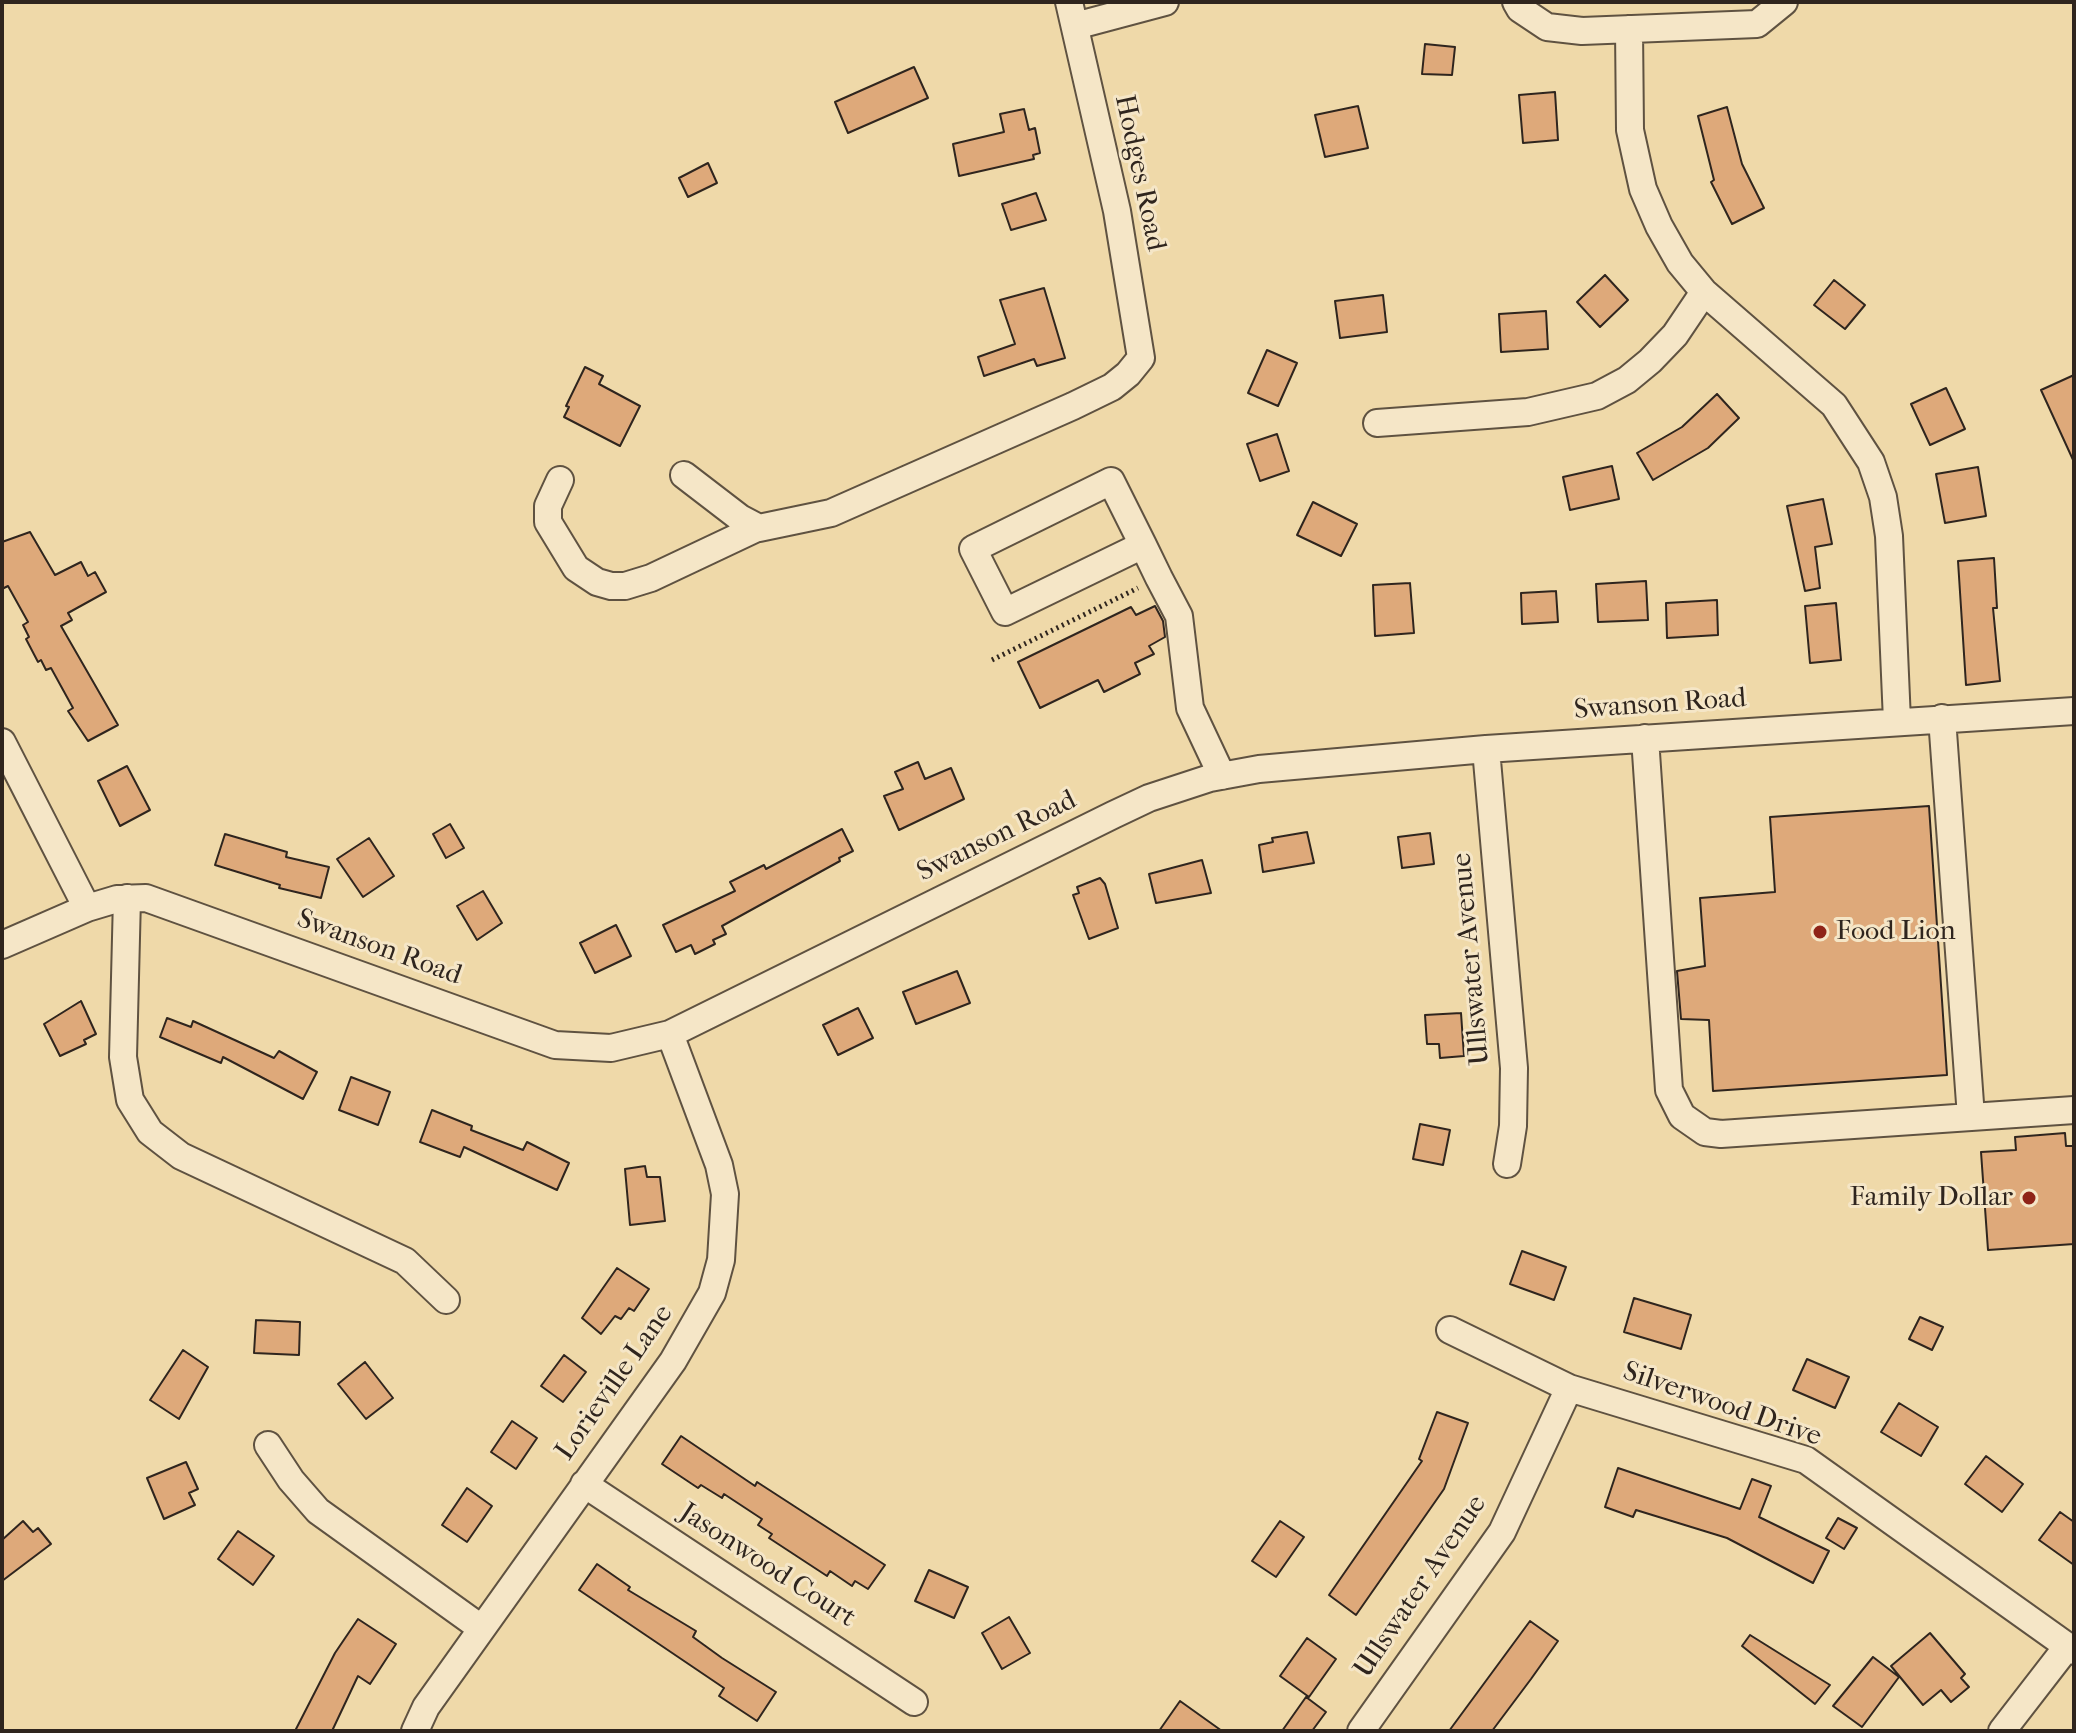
<!DOCTYPE html>
<html>
<head>
<meta charset="utf-8">
<style>
	body { margin:0 }
	#map { position:relative; width:2076px; height:1733px; overflow:hidden; background:#efd9a9; font-family:"IM FELL French Canon",serif }
	canvas { display:block }
	.frame { position:absolute; inset:0; border:4px solid #2f251e; pointer-events:none }
</style>
</head>
<body>
<div id="map">
<canvas width="2076" height="1733"></canvas>
<div class="frame"></div>
</div>
<script>
const context = document.querySelector('canvas').getContext('2d');
context.lineJoin = 'round';
function fill(path, color) { context.fillStyle = color; context.fill(path, 'evenodd'); }
const toPath = rows => new Path2D(rows.map(r => 'M' + r).join(''));
function stroke(path, color, width, dash) { context.strokeStyle = color; context.lineWidth = width; context.lineCap = dash ? 'butt' : 'round'; context.setLineDash(dash || []); context.stroke(path); }
function drawText(font, color, halo, rows, align = 'center') {
  context.font = font + ' "IM FELL French Canon",serif'; context.lineWidth = 6; context.setLineDash([]); context.textBaseline = 'middle'; context.strokeStyle = halo; context.fillStyle = color; for (const [text, x, y, turn = 0] of rows) {
    context.save(); context.translate(x, y); context.rotate((+turn || 0) * Math.PI / 180); context.textAlign = isNaN(turn) ? turn : align; if (halo) context.strokeText(text, 0, 0); context.fillText(text, 0, 0); context.restore();
  }
}
const building = toPath([
	[1425,44,1455,47,1452,75,1422,74,1425,44],
	[914,67,928,98,848,133,835,102,914,67],
	[1555,92,1558,140,1523,143,1519,95,1555,92],
	[1358,106,1368,148,1325,157,1315,115,1358,106],
	[1727,107,1742,164,1764,208,1732,224,1711,182,1714,180,1698,116,1727,107],
	[1024,109,1029,130,1035,128,1040,153,1033,155,1034,159,959,176,953,144,1004,132,1000,114,1024,109],
	[708,163,717,183,688,197,679,178,708,163],
	[1036,193,1046,220,1011,230,1002,204,1036,193],
	[1605,275,1628,300,1600,327,1577,302,1605,275],
	[1834,280,1865,305,1845,329,1814,305,1834,280],
	[1044,288,1065,358,1037,366,1034,359,984,376,978,357,1015,344,1000,300,1044,288],
	[1383,295,1387,332,1340,338,1335,301,1383,295],
	[1546,311,1548,349,1501,352,1499,314,1546,311],
	[1267,350,1297,363,1278,406,1248,393,1267,350],
	[585,367,603,376,599,384,640,406,620,446,564,417,569,407,566,406,585,367],
	[2074,375,2074,462,2041,390,2074,375],
	[1946,388,1965,429,1930,445,1911,404,1946,388],
	[1717,394,1739,418,1708,448,1653,480,1637,453,1682,427,1717,394],
	[1277,434,1289,471,1260,481,1247,444,1277,434],
	[1612,466,1619,499,1570,510,1563,477,1612,466],
	[1978,467,1986,516,1945,523,1936,474,1978,467],
	[1823,499,1832,544,1815,547,1820,588,1805,591,1787,506,1823,499],
	[1313,502,1357,524,1341,556,1297,535,1313,502],
	[30,532,55,575,81,562,88,576,95,572,106,592,68,613,72,620,61,626,118,725,88,741,68,711,73,708,51,668,46,670,41,660,38,662,26,639,29,637,23,625,28,622,8,586,2,589,2,542,30,532],
	[1994,558,1997,608,1993,608,2000,681,1966,685,1958,561,1994,558],
	[1646,581,1648,620,1598,622,1596,584,1646,581],
	[1410,583,1414,633,1375,636,1373,585,1410,583],
	[1556,591,1558,622,1522,624,1521,593,1556,591],
	[1717,600,1718,635,1667,638,1666,603,1717,600],
	[1836,603,1841,660,1810,663,1805,606,1836,603],
	[1155,606,1163,621,1165,637,1149,646,1154,654,1135,663,1140,674,1104,692,1098,680,1040,708,1018,662,1131,607,1136,615,1155,606],
	[918,762,925,779,951,768,964,799,899,830,884,796,903,789,895,772,918,762],
	[127,766,150,810,120,826,98,781,127,766],
	[1929,806,1947,1075,1713,1091,1709,1020,1681,1019,1677,971,1705,966,1700,898,1775,892,1770,817,1929,806],
	[450,824,464,848,446,858,433,834,450,824],
	[842,829,853,851,839,858,840,861,722,926,726,934,713,940,715,944,695,954,691,945,676,952,663,925,735,891,730,882,764,865,766,869,842,829],
	[1307,832,1314,863,1263,872,1259,845,1273,842,1272,838,1307,832],
	[1430,833,1434,864,1402,868,1398,837,1430,833],
	[225,834,287,852,286,857,329,867,321,898,279,888,280,885,215,865,225,834],
	[369,838,394,876,363,897,337,859,369,838],
	[1202,860,1211,893,1156,903,1149,874,1202,860],
	[1100,878,1105,884,1118,928,1089,939,1073,895,1079,893,1077,887,1100,878],
	[483,891,502,923,477,940,457,906,483,891],
	[616,925,631,956,595,973,580,943,616,925],
	[957,971,970,1003,916,1024,903,992,957,971],
	[81,1001,96,1034,84,1040,86,1044,60,1056,44,1024,81,1001],
	[858,1008,873,1038,838,1055,823,1025,858,1008],
	[1461,1013,1464,1056,1440,1058,1439,1044,1427,1044,1425,1015,1461,1013],
	[167,1018,191,1027,193,1021,274,1058,279,1051,317,1072,303,1099,223,1057,221,1063,160,1037,167,1018],
	[351,1077,390,1092,378,1125,339,1110,351,1077],
	[432,1110,472,1126,471,1130,523,1150,527,1142,569,1163,557,1190,464,1147,460,1157,420,1142,432,1110],
	[1420,1124,1450,1130,1443,1165,1413,1159,1420,1124],
	[2065,1133,2066,1146,2074,1146,2074,1244,1988,1250,1981,1152,2016,1150,2015,1137,2065,1133],
	[645,1166,647,1177,660,1177,665,1221,630,1225,625,1169,645,1166],
	[1522,1251,1566,1267,1554,1300,1510,1284,1522,1251],
	[617,1268,649,1289,634,1311,629,1308,621,1319,615,1316,601,1334,582,1318,617,1268],
	[1634,1298,1691,1315,1681,1349,1624,1332,1634,1298],
	[1920,1317,1943,1327,1932,1350,1909,1339,1920,1317],
	[256,1320,300,1322,299,1355,254,1353,256,1320],
	[183,1350,208,1367,179,1419,150,1400,183,1350],
	[564,1355,586,1372,563,1402,541,1386,564,1355],
	[1807,1359,1849,1377,1835,1408,1793,1390,1807,1359],
	[365,1362,393,1398,366,1419,338,1384,365,1362],
	[1899,1403,1938,1427,1921,1456,1881,1432,1899,1403],
	[1437,1412,1468,1423,1444,1489,1356,1615,1329,1595,1422,1461,1419,1459,1437,1412],
	[512,1421,537,1438,516,1469,491,1452,512,1421],
	[681,1436,755,1486,757,1482,885,1565,868,1589,855,1581,852,1586,830,1571,827,1576,769,1538,772,1534,758,1525,762,1519,724,1494,722,1498,701,1485,698,1488,662,1464,681,1436],
	[1986,1456,2023,1484,2002,1512,1965,1484,1986,1456],
	[186,1462,198,1489,189,1493,195,1505,164,1519,147,1478,186,1462],
	[1618,1468,1740,1509,1752,1479,1771,1486,1759,1517,1829,1551,1813,1583,1727,1538,1636,1510,1633,1517,1605,1507,1618,1468],
	[467,1488,492,1506,467,1542,442,1525,467,1488],
	[2060,1512,2074,1522,2074,1565,2039,1540,2060,1512],
	[1838,1518,1857,1528,1844,1549,1826,1538,1838,1518],
	[23,1521,33,1532,38,1528,51,1544,2,1581,2,1540,23,1521],
	[1280,1521,1304,1537,1276,1577,1252,1561,1280,1521],
	[238,1531,274,1556,253,1585,218,1559,238,1531],
	[597,1564,630,1587,628,1590,696,1631,693,1637,722,1658,776,1692,757,1721,719,1696,724,1688,579,1590,597,1564],
	[929,1570,968,1587,954,1618,915,1601,929,1570],
	[1009,1617,1030,1653,1002,1669,982,1633,1009,1617],
	[358,1619,396,1644,370,1684,358,1676,332,1731,295,1731,335,1653,358,1619],
	[1530,1621,1558,1641,1531,1679,1492,1731,1449,1731,1530,1621],
	[1930,1633,1965,1674,1961,1678,1969,1687,1951,1702,1941,1690,1923,1705,1891,1666,1930,1633],
	[1750,1635,1830,1685,1815,1704,1742,1646,1750,1635],
	[1307,1638,1336,1659,1309,1697,1280,1676,1307,1638],
	[1873,1657,1899,1677,1862,1727,1833,1706,1873,1657],
	[1306,1697,1326,1712,1312,1731,1282,1731,1306,1697],
	[1180,1701,1222,1731,1159,1731,1180,1701]
]);
const path = toPath([
	[992,660,1138,588]
]);
const minor = toPath([
	[1516,2,1520,9,1547,27,1582,31,1757,24,1784,2],
	[1075,26,1165,2],
	[1629,29,1630,130,1643,189,1659,226,1680,263,1704,292,1834,405,1871,462,1883,497,1889,536,1897,721],
	[1377,423,1528,412,1597,396,1627,380,1650,361,1675,335,1704,292],
	[684,475,740,518,759,528,831,513,1073,406,1112,387,1128,374,1141,358,1117,211,1069,2],
	[560,480,548,506,548,522,576,568,597,582,611,586,625,586,651,578,759,527],
	[1143,545,1005,612,973,549,1111,481,1143,545,1159,578,1179,616,1190,708,1222,776],
	[1942,718,1971,1117],
	[1645,738,1669,1090,1682,1116,1705,1132,1721,1134,2074,1110],
	[2,742,87,908],
	[1486,749,1514,1068,1513,1126,1507,1164],
	[127,898,123,1057,130,1100,150,1132,181,1156,405,1261,446,1300],
	[2,945,87,908,117,899,146,898,555,1045,611,1048,670,1034,1113,815,1149,798,1210,778,1259,769,1486,749,2074,711],
	[1450,1330,1569,1388,1806,1460,2074,1651],
	[268,1445,291,1480,318,1511,481,1628],
	[584,1484,914,1702],
	[415,1731,426,1707,673,1361,712,1293,721,1260,725,1194,719,1165,670,1034],
	[1361,1731,1502,1532,1569,1388],
	[2002,1731,2067,1647]
]);
const markers = [
	[1820,932,8,"#8f2418"],
	[2029,1198,8,"#8f2418"]
];
const streetNames = [
	["Hodges Road",1139,173,78],
	["Swanson Road",1660,705,-4],
	["Swanson Road",997,837,-26],
	["Swanson Road",379,948,20],
	["Ullswater Avenue",1472,959,-95],
	["Lorieville Lane",615,1383,-55],
	["Silverwood Drive",1722,1405,19],
	["Jasonwood Court",767,1566,33],
	["Ullswater Avenue",1421,1587,-56]
];
const poiNames = [
	["Food Lion",1836,932],
	["Family Dollar",2013,1198,"right"]
];
fill(building, '#dea97a');
stroke(building, '#2f251e', 2);
stroke(minor, '#5f5241', 30);
stroke(path, '#2f251e', 5, [2, 4]);
stroke(minor, '#f5e6c7', 26);
for (const [x, y, r, color] of markers) { const dot = new Path2D(); dot.arc(x, y, r, 0, 2 * Math.PI); context.fillStyle = color; context.fill(dot); stroke(dot, '#f5e6c7', 3); }
drawText('28px', '#2f251e', '#f5e6c7', streetNames);
drawText('28px', '#2f251e', '#f5e6c7', poiNames, 'left');
</script>
</body>
</html>
